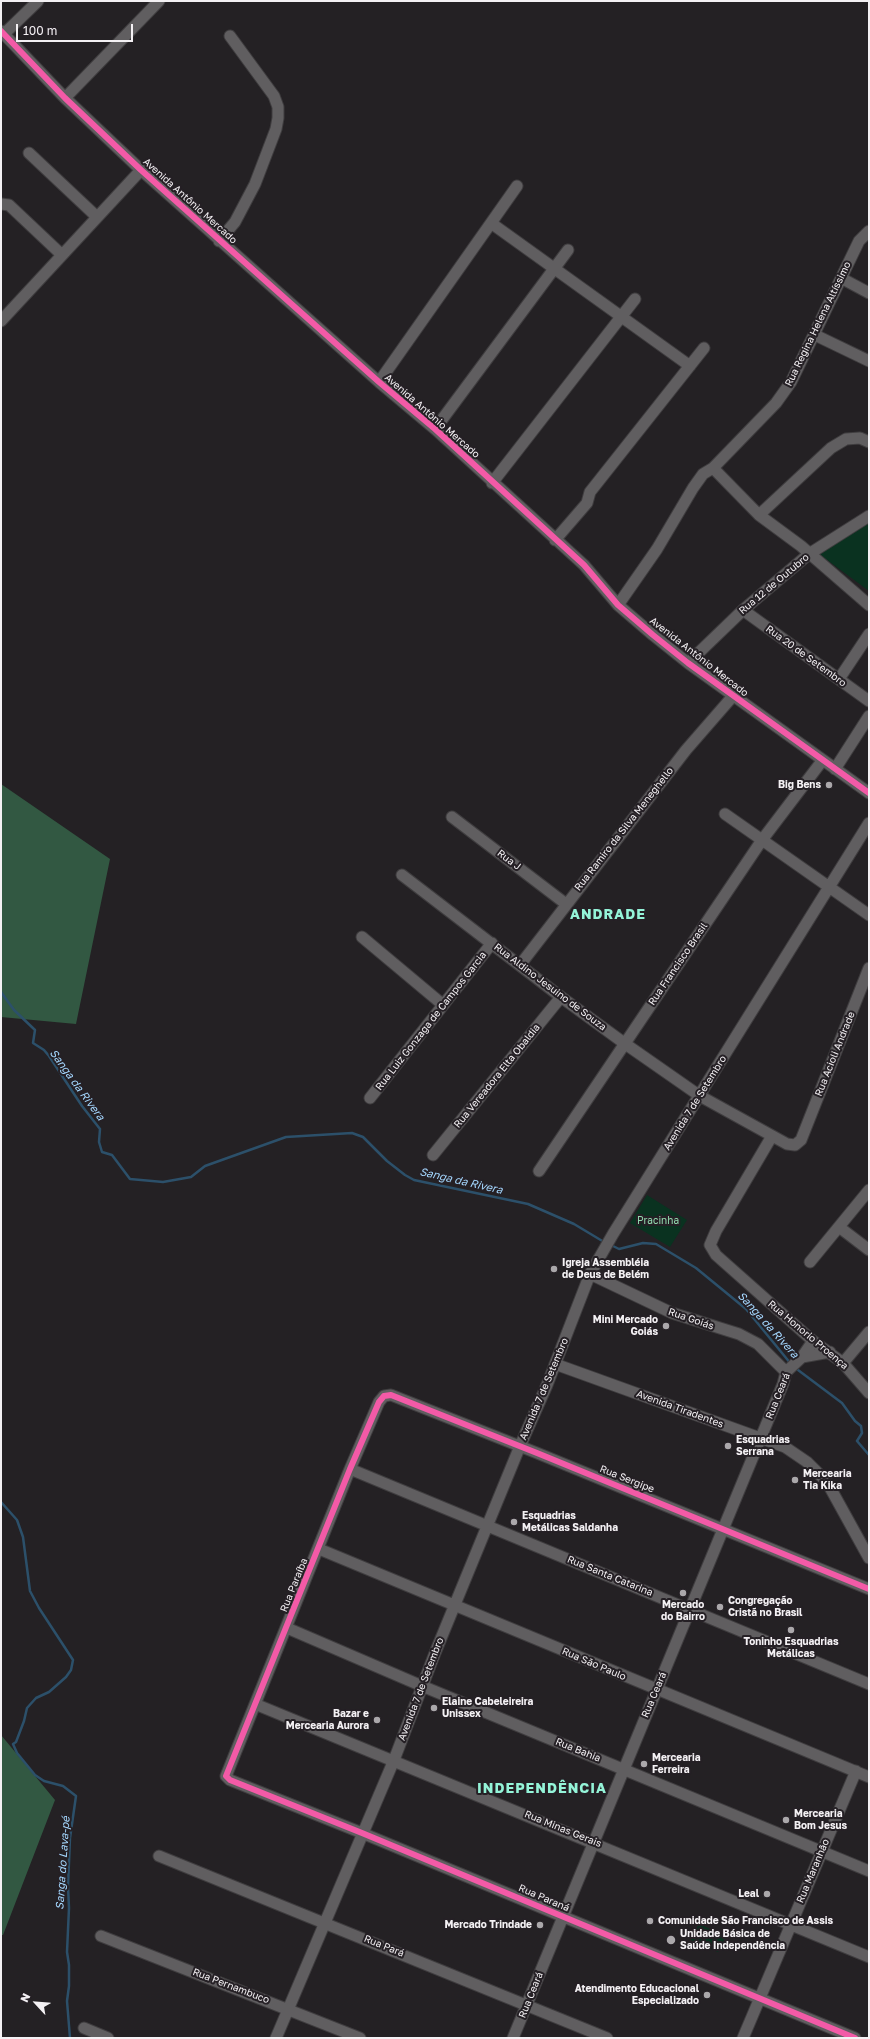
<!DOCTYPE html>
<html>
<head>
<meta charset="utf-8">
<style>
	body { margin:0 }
	#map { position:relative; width:870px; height:2039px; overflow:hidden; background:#242124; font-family:"Golos Text",sans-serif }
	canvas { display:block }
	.frame { position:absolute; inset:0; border:2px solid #f4f1f4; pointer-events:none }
	.north { position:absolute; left:16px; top:1983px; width:40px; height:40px; -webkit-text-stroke:3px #252025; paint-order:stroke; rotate:296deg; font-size:11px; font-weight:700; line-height:16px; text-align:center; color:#f4f1f4 }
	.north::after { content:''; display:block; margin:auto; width:14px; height:18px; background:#f4f1f4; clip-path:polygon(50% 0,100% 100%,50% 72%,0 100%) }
	.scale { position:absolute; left:16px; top:24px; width:117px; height:18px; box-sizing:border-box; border:2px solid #f4f1f4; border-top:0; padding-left:5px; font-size:12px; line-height:14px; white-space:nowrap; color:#f4f1f4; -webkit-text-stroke:3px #252025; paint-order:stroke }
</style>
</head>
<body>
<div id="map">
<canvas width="870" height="2039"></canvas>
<div class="frame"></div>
<div class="north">N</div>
<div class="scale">100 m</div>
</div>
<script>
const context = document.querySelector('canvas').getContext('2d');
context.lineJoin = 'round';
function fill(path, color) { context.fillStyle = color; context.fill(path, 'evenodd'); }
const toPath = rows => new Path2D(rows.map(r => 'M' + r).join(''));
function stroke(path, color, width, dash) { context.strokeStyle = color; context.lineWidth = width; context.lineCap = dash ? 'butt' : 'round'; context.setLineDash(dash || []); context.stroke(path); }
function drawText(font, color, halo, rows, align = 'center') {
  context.font = font + ' "Golos Text",sans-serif'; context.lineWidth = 4; context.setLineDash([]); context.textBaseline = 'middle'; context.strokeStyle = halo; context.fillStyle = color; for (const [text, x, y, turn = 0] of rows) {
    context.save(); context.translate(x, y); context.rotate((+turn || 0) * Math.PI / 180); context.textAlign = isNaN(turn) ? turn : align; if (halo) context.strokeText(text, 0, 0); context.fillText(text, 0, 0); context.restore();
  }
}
const green = toPath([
	[869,522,869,591,819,554],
	[647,1195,687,1220,670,1247,630,1223],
	[699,1924,726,1936,718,1952,691,1940]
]);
const forest = toPath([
	[1,784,110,859,76,1024,1,1017],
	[1,1735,55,1800,3,1935,1,1935]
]);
const stream = toPath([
	[1,992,14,1010,35,1030,33,1043,44,1050,49,1056,82,1106,100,1129,99,1142,102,1152,112,1155,130,1179,163,1182,191,1177,205,1166,286,1137,352,1133,363,1137,387,1161,405,1175,414,1180,528,1204,574,1224,604,1242],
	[611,1245,619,1249,643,1243,656,1244,696,1268,746,1309,791,1364],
	[794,1367,842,1403,855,1421,861,1426,862,1433,857,1441,869,1455],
	[1,1502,17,1520,23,1537,30,1591,39,1608,73,1660,71,1670,66,1677,49,1692,36,1698,27,1708,24,1721,16,1742,13,1744,17,1753,35,1775,44,1781,63,1786,76,1796,70,1838,68,1886,69,1908,67,1952,69,1965,69,1986,67,2001,70,2038]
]);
const minor = toPath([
	[1,31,65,98,141,170,379,382,435,429,584,565,618,605,653,635,688,663,869,793],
	[4,34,38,1],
	[65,98,159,1],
	[29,153,97,217],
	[1,204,9,205,62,255],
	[491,223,690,366],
	[219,241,235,222,255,184,276,129,278,118,278,107,274,96,230,36],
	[841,278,869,293],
	[1,321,141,170],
	[815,335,869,361],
	[379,382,517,186],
	[435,429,568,250],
	[713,468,759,515,801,546,869,605],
	[492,483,635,299],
	[759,515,831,448,846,439,860,438,869,442],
	[555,540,587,503,590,492,704,348],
	[618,605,657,549,693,488,703,474,713,468,776,403,791,382,859,241,869,231],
	[743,610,869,701],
	[688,663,743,610,809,554,869,516],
	[839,679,869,634],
	[835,769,869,716],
	[725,814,869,915],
	[452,817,566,904],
	[402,875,561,997,624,1043,700,1096,787,1144,795,1145,801,1140,869,968],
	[362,937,442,1004],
	[520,965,686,750,733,696],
	[370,1098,492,943],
	[772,1136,716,1231,710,1245,716,1255,813,1341,843,1363,869,1393],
	[433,1155,561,997],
	[539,1171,762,840,822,761],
	[839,1227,869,1250],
	[810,1262,869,1190],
	[590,1274,672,1313,739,1334,758,1344,786,1372],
	[802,1357,830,1352],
	[843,1363,869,1332],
	[555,1364,785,1447,807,1462,827,1482,869,1558],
	[350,1469,869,1684],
	[319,1549,869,1777],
	[287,1628,422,1686,869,1871],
	[255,1704,869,1957],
	[159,1856,607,2038],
	[101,1936,360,2038],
	[84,2028,108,2038],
	[276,2038,394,1760,435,1653,520,1446,547,1385,590,1274,613,1234,869,823],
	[513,2038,783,1384,786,1372,802,1357,813,1341],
	[743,2038,856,1771],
	[855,2038,362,1833,230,1780,226,1776,350,1469,379,1402,384,1396,391,1395,537,1453,869,1589]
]);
const cycleway = toPath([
	[1,31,65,98,141,170,379,382,435,429,584,565,618,605,653,635,688,663,869,793],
	[855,2038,362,1833,230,1780,226,1776,350,1469,379,1402,384,1396,391,1395,537,1453,869,1589]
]);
const markers = [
	[829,785,4,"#aba8ab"],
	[554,1269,4,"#aba8ab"],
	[666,1326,4,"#aba8ab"],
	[728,1446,4,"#aba8ab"],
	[795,1480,4,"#aba8ab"],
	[514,1522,4,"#aba8ab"],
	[683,1593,4,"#aba8ab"],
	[720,1607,4,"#aba8ab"],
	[791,1630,4,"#aba8ab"],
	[434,1708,4,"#aba8ab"],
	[377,1720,4,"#aba8ab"],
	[644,1764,4,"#aba8ab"],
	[786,1820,4,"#aba8ab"],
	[767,1894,4,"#aba8ab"],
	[650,1921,4,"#aba8ab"],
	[540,1925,4,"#aba8ab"],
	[671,1940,5,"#aba8ab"],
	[707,1995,4,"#aba8ab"]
];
const streetNames = [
	["Avenida Antônio Mercado",190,201,42],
	["Rua Regina Helena Altíssimo",818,324,-64],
	["Avenida Antônio Mercado",432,416,41],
	["Rua 12 de Outubro",774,584,-40],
	["Rua 20 de Setembro",806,656,36],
	["Avenida Antônio Mercado",699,657,38],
	["Rua Ramiro da Silva Meneghello",624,829,-52],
	["Rua J",509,860,37],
	["Rua Francisco Brasil",678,964,-56],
	["Rua Aldino Jesuino de Souza",550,987,37],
	["Rua Luiz Gonzaga de Campos Garcia",431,1021,-52],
	["Rua Acioli Andrade",835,1054,-68],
	["Rua Vereadora Elta Obaldia",497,1076,-51],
	["Avenida 7 de Setembro",695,1103,-58],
	["Rua Goiás",691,1319,19],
	["Rua Honorio Proença",808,1335,40],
	["Avenida 7 de Setembro",544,1389,-67],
	["Rua Ceará",778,1396,-68],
	["Avenida Tiradentes",680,1409,20],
	["Rua Sergipe",627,1479,22],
	["Rua Santa Catarina",610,1576,22],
	["Rua Paraíba",294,1585,-68],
	["Rua São Paulo",594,1664,23],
	["Avenida 7 de Setembro",421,1689,-69],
	["Rua Ceará",654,1695,-67],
	["Rua Bahia",578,1750,22],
	["Rua Minas Gerais",563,1829,22],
	["Rua Maranhão",813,1871,-67],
	["Rua Paraná",544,1898,23],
	["Rua Pará",384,1946,22],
	["Rua Pernambuco",231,1986,21],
	["Rua Ceará",531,1995,-68]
];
const poiNames = [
	["Big Bens",821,785,"right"],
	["Igreja Assembléia",562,1263],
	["de Deus de Belém",562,1275],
	["Mini Mercado",658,1320,"right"],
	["Goiás",658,1332,"right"],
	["Esquadrias",736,1440],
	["Serrana",736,1452],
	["Mercearia",803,1474],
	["Tia Kika",803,1486],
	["Esquadrias",522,1516],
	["Metálicas Saldanha",522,1528],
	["Congregação",728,1601],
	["Cristã no Brasil",728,1613],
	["Mercado",683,1605,"center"],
	["do Bairro",683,1617,"center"],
	["Toninho Esquadrias",791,1642,"center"],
	["Metálicas",791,1654,"center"],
	["Elaine Cabeleireira",442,1702],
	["Unissex",442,1714],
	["Bazar e",369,1714,"right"],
	["Mercearia Aurora",369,1726,"right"],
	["Mercearia",652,1758],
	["Ferreira",652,1770],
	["Mercearia",794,1814],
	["Bom Jesus",794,1826],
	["Leal",759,1894,"right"],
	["Comunidade São Francisco de Assis",658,1921],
	["Mercado Trindade",532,1925,"right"],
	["Unidade Básica de",680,1934],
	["Saúde Independência",680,1946],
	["Atendimento Educacional",699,1989,"right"],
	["Especializado",699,2001,"right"]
];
const parkNames = [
	["Pracinha",658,1221]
];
const waterNames = [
	["Sanga da Rivera",77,1085,54],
	["Sanga da Rivera",461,1181,13],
	["Sanga da Rivera",768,1325,48],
	["Sanga do Lava-pé",63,1863,-86]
];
const districtNames = [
	["ANDRADE",608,915],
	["INDEPENDÊNCIA",542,1789]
];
fill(green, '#0a3220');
fill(forest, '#325842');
stroke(stream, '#2c506a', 2.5);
stroke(minor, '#3f3d3f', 13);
stroke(minor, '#605e60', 11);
stroke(cycleway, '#f35aa7', 6);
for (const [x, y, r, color] of markers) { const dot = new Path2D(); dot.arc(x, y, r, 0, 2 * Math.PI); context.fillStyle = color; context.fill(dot); stroke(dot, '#252025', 1.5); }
drawText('10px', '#f4f1f4', '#252025', streetNames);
drawText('bold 10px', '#f4f1f4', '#252025', poiNames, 'left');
drawText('10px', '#94ddb1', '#252025', parkNames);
drawText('italic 11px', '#a4d7fe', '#252025', waterNames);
context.letterSpacing = '1px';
drawText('bold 14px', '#94f4d8', '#252025', districtNames);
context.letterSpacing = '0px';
</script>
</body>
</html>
